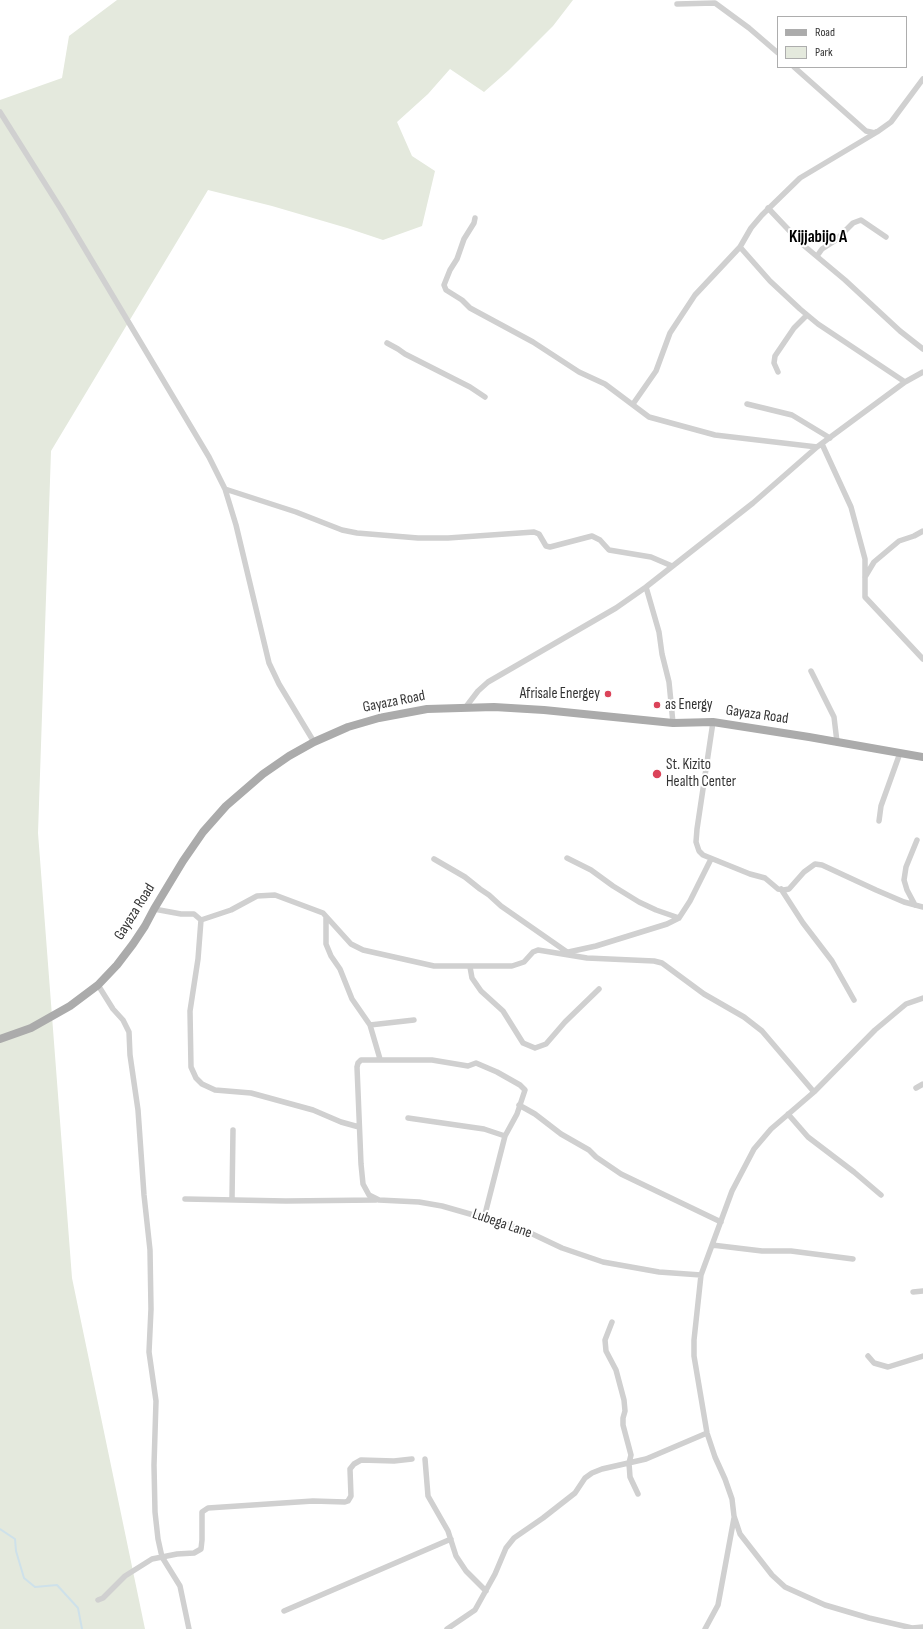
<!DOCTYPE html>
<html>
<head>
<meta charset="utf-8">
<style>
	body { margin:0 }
	#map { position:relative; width:923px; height:1629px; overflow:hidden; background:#fff; font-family:"Sofia Sans Condensed",sans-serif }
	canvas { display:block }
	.legend { position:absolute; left:777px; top:16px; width:130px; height:52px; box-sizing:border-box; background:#fff; border:1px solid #adadad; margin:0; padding:5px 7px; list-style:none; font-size:12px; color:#333 }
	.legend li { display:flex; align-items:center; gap:8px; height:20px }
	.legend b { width:20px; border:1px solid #adadad }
</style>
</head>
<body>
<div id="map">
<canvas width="923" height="1629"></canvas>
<ul class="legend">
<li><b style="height:5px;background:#ababab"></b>Road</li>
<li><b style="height:11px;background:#e4e9dd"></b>Park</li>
</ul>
</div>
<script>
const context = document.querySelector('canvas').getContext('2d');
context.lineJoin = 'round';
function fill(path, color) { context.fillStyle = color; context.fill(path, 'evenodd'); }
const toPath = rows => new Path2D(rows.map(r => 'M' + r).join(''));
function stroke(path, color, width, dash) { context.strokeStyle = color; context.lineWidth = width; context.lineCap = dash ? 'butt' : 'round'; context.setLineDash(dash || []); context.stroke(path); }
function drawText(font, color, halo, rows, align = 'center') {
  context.font = font + ' "Sofia Sans Condensed",sans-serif'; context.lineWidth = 4; context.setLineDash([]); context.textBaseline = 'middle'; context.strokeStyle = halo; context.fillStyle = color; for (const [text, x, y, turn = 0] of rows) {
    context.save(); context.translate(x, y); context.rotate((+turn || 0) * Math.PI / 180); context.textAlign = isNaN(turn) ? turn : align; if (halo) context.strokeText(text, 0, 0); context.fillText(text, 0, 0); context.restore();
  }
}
const green = toPath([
	[117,0,573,0,553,26,509,70,484,92,450,69,428,94,397,122,412,156,435,171,422,226,383,240,347,228,272,206,208,190,51,451,38,833,72,1278,145,1629,0,1629,0,100,62,78,69,36]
]);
const stream = toPath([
	[0,1529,15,1539,16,1551,24,1578,35,1587,57,1585,78,1608,82,1629]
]);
const street = toPath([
	[677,4,715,3,749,28,778,53],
	[794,67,866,131,875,133,876,132],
	[0,112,61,209,209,457,225,489,236,525,269,663,279,684,314,742],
	[768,208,802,244,845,280,900,331,923,349],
	[475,218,474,223,464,239,457,259,450,270,444,285,446,290,462,300,470,308,533,342,579,372,605,384,649,417,715,435,817,447],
	[740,247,770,281,800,309,818,324,905,382],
	[817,256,822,249,836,240,853,223,861,220,886,237],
	[387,343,398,349,405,354,470,387,485,397],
	[778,372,774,363,775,356,794,328,807,315],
	[633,404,656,371,670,333,695,295,740,247,751,228,762,215,800,178,877,132,891,122,923,79],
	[747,404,792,415,830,438],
	[822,444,851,507,865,559,865,597,923,659],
	[225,489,296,512,342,530,357,533,418,538,448,538,534,532,539,534,546,546,550,547,592,536,600,540,609,550,651,557,672,566],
	[865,577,874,562,899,541,914,536,923,531],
	[646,587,659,632,662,654,669,682,673,723],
	[811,671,834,717,837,742],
	[465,708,478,691,488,682,616,608,646,587,753,503,817,447,905,382,923,372],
	[713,722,697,829,696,842,699,851,703,855,750,874,765,878,778,889,784,890,789,889,804,872,815,864,822,865,876,890,904,902,923,907],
	[879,821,881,806,900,753],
	[567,858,591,870,613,886,639,902,656,910,679,918],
	[434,859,465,877,480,889,489,895,501,906,567,952],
	[781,889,803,923,832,961,854,1000],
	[915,905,907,890,904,880,906,867,917,840],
	[154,909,181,914,194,914,201,920,231,910,257,896,275,895,323,913,351,944,363,950,434,966,512,966,524,962,533,952,538,950,587,958,654,961,662,963,704,994,744,1017,762,1031,814,1092],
	[326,917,326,944,331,956,340,969,352,999,370,1025,380,1059],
	[201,920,198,959,190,1011,191,1067,196,1078,202,1084,215,1090,251,1093,313,1110,341,1122,359,1127],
	[564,953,596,946,667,924,679,918,690,901,711,859],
	[470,967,472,978,481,991,503,1011,523,1043,535,1048,546,1044,565,1022,599,989],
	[98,985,113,1009,123,1020,129,1032,130,1055,138,1110,144,1195,150,1250,151,1309,149,1352,156,1401,154,1465,155,1512,158,1539,162,1557,180,1586,189,1629],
	[923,998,906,1004,875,1030,814,1092,771,1129,754,1149,732,1191,701,1275,694,1340,694,1356,707,1433,715,1457,725,1479,732,1499,734,1516,740,1534,772,1575,785,1587,825,1605,869,1618,912,1628,923,1627],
	[370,1025,414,1020],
	[916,1088,923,1084],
	[519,1105,535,1114,561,1134,589,1150,596,1157,621,1174,721,1222],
	[788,1114,808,1137,854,1172,881,1195],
	[408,1118,484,1129,505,1136],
	[185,1199,286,1201,376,1200],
	[232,1199,233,1130],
	[484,1218,505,1136,517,1114,525,1090,520,1085,497,1072,476,1063,468,1066,432,1060,361,1060,358,1063,357,1067,361,1164,363,1184,369,1195,379,1200,419,1202,442,1206,484,1218,487,1217,524,1230,562,1248,603,1262,659,1272,701,1275],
	[712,1245,762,1251,791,1251,853,1259],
	[913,1292,923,1291],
	[612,1322,605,1340,606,1351,616,1370,624,1400,625,1411,623,1418,623,1425,631,1455,629,1463,630,1477,638,1494],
	[868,1356,874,1363,888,1367,923,1356],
	[425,1459,428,1496,448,1531,456,1556,466,1571,486,1591],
	[98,1600,103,1598,125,1576,152,1559,177,1554,194,1553,201,1549,202,1540,202,1512,208,1508,313,1501,345,1502,348,1501,351,1496,350,1469,354,1464,361,1460,394,1461,412,1459],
	[284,1611,451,1539],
	[447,1629,475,1610,495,1574,506,1548,514,1538,543,1518,575,1493,585,1478,592,1473,602,1469,646,1459,707,1433],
	[705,1629,718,1605,734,1518]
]);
const primary = toPath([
	[0,1039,31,1028,70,1006,98,985,117,965,133,944,145,926,154,909,183,861,203,832,226,806,263,774,289,756,314,742,348,727,379,718,427,709,494,707,544,710,673,723,713,722,809,737,923,757]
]);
const markers = [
	[608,694,4,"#db4359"],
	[657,705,4,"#db4359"],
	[657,774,5,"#db4359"]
];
const poiNames = [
	["Afrisale Energey",600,694,"right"],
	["as Energy",665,705],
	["St. Kizito",666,765],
	["Health Center",666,782]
];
const streetNames = [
	["Gayaza Road",394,702,-11],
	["Gayaza Road",757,715,8],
	["Gayaza Road",135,912,-58],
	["Lubega Lane",502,1224,19]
];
const quarterNames = [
	["Kijjabijo A",818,238]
];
fill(green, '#e4e9dd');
stroke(stream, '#cee1ea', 2);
stroke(street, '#d0d0d0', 5.5);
stroke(primary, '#ababab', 8);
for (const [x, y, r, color] of markers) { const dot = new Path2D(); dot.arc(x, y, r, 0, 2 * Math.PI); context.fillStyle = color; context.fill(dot); stroke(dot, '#fff', 1.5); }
drawText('15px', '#333', '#fff', poiNames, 'left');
drawText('15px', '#333', '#fff', streetNames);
drawText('bold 17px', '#000', '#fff', quarterNames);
</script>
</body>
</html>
